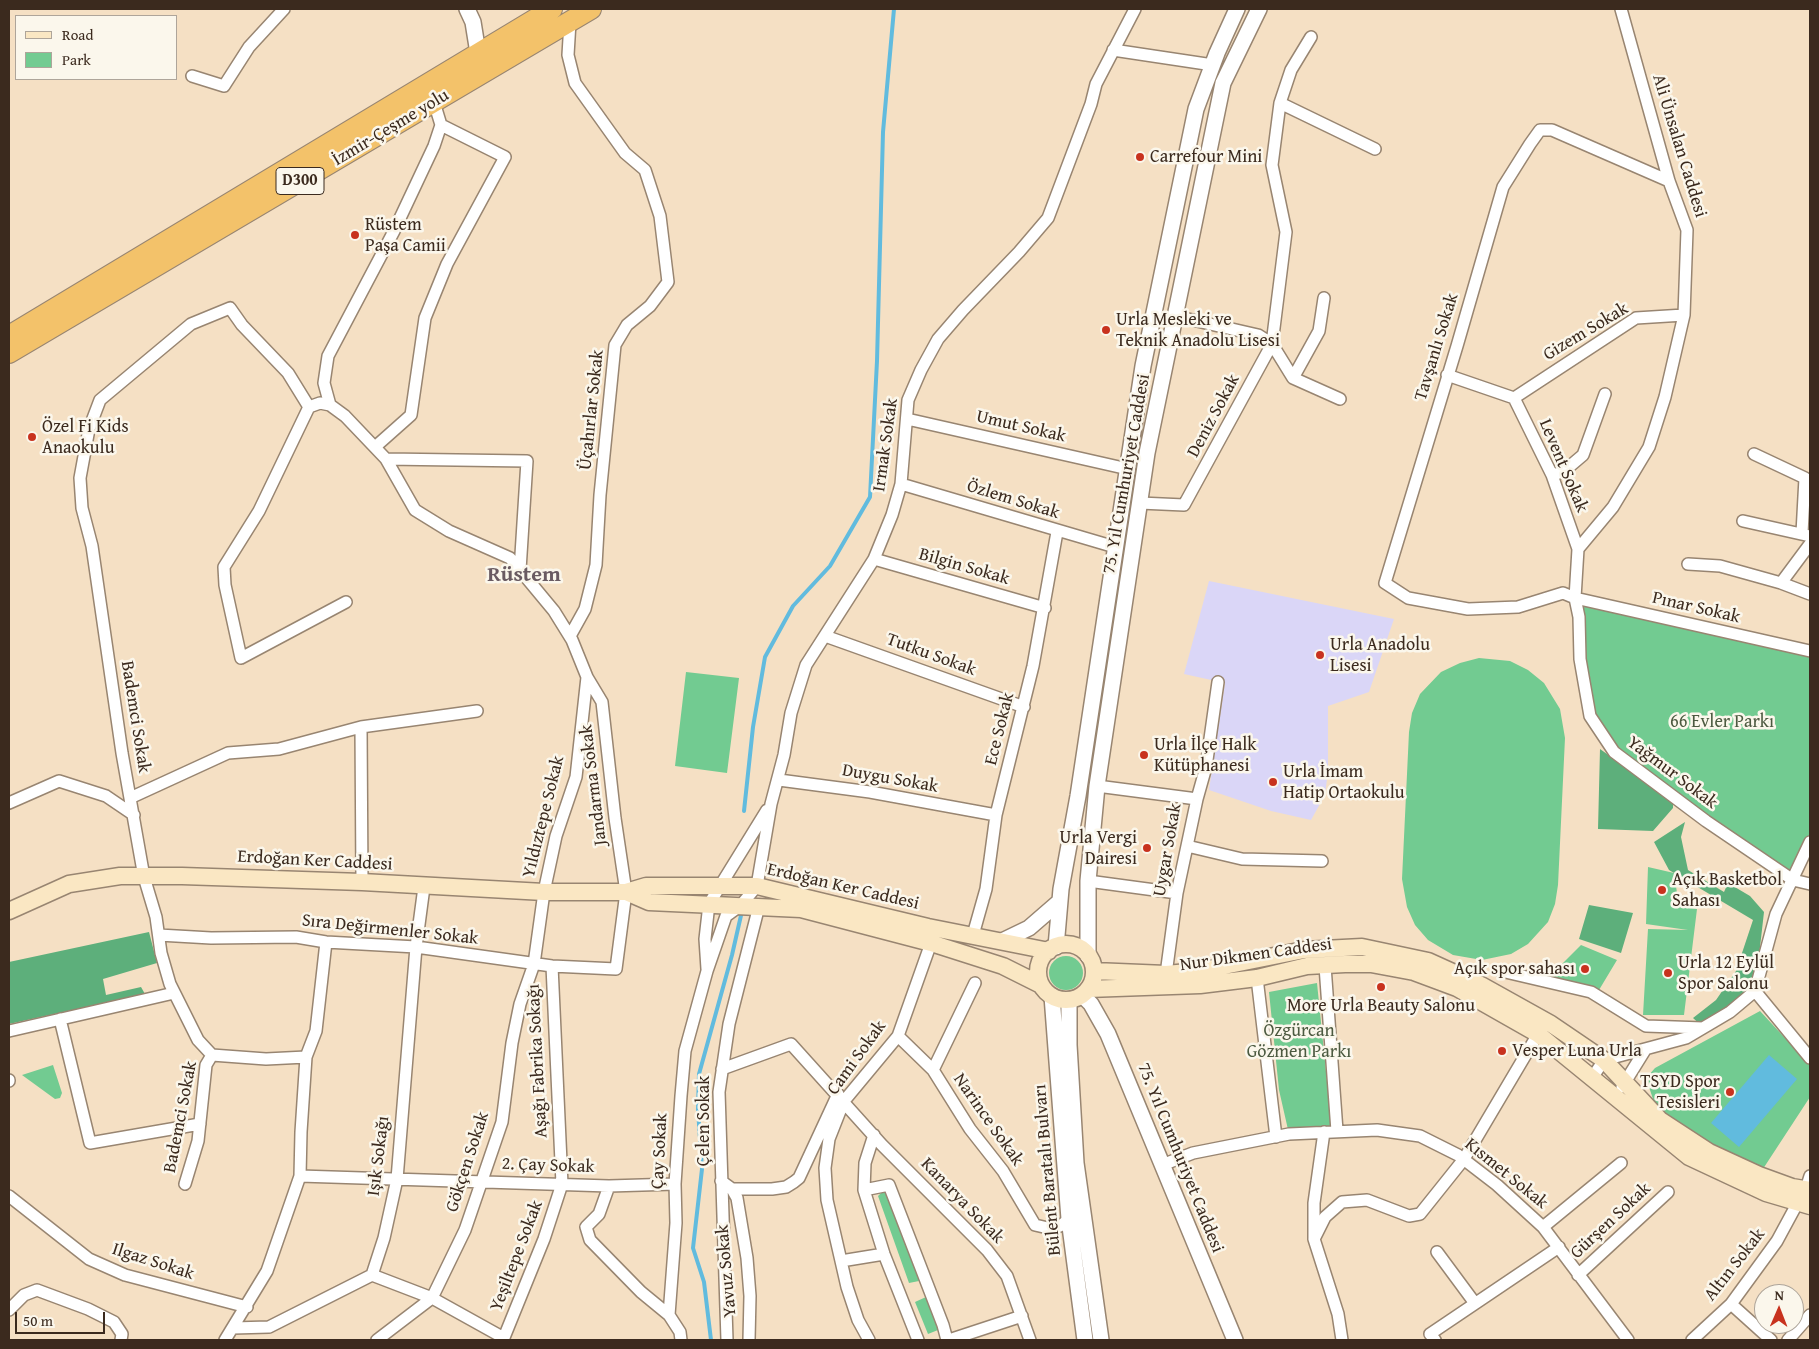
<!DOCTYPE html>
<html>
<head>
<meta charset="utf-8">
<style>
	body { margin:0 }
	#map { position:relative; width:1819px; height:1349px; overflow:hidden; background:#f5e0c4; font-family:"Gentium Book Plus",serif }
	canvas { display:block }
	.frame { position:absolute; inset:0; border:10px solid #3b2a1e; pointer-events:none }
	.legend { position:absolute; left:15px; top:15px; width:162px; height:65px; box-sizing:border-box; background:#fbf7ec; border:1px solid #aea59a; margin:0; padding:6px 9px; list-style:none; font-size:15px; color:#3b2a1e }
	.legend li { display:flex; align-items:center; gap:10px; height:25px }
	.legend b { width:25px; border:1px solid #aea59a }
	.north { position:absolute; left:1754px; top:1284px; width:50px; height:50px; box-sizing:border-box; background:#fbf7ec; border:1px solid #aea59a; border-radius:50%; rotate:1deg; font-size:14px; font-weight:700; line-height:20px; text-align:center; color:#3b2a1e }
	.north::after { content:''; display:block; margin:auto; width:18px; height:22px; background:#c8321e; clip-path:polygon(50% 0,100% 100%,50% 72%,0 100%) }
	.scale { position:absolute; left:15px; top:1312px; width:90px; height:22px; box-sizing:border-box; border:2px solid #3b2a1e; border-top:0; padding-left:6px; font-size:15px; line-height:18px; white-space:nowrap; color:#3b2a1e; -webkit-text-stroke:4px #fbf7ec; paint-order:stroke }
</style>
</head>
<body>
<div id="map">
<canvas width="1819" height="1349"></canvas>
<div class="frame"></div>
<ul class="legend">
<li><b style="height:6px;background:#fae7c3"></b>Road</li>
<li><b style="height:14px;background:#72cb91"></b>Park</li>
</ul>
<div class="north">N</div>
<div class="scale">50 m</div>
</div>
<script>
const context = document.querySelector('canvas').getContext('2d');
context.lineJoin = 'round';
function fill(path, color) { context.fillStyle = color; context.fill(path, 'evenodd'); }
const toPath = rows => new Path2D(rows.map(r => 'M' + r).join(''));
function stroke(path, color, width, dash) { context.strokeStyle = color; context.lineWidth = width; context.lineCap = dash ? 'butt' : 'round'; context.setLineDash(dash || []); context.stroke(path); }
function drawText(font, color, halo, rows, align = 'center') {
  context.font = font + ' "Gentium Book Plus",serif'; context.lineWidth = 5; context.setLineDash([]); context.textBaseline = 'middle'; context.strokeStyle = halo; context.fillStyle = color; for (const [text, x, y, turn = 0] of rows) {
    context.save(); context.translate(x, y); context.rotate((+turn || 0) * Math.PI / 180); context.textAlign = isNaN(turn) ? turn : align; if (halo) context.strokeText(text, 0, 0); context.fillText(text, 0, 0); context.restore();
  }
}
const built = toPath([
	[1209,581,1394,619,1369,692,1328,706,1328,771,1325,795,1311,820,1271,811,1209,790,1225,683,1184,674]
]);
const green = toPath([
	[1575,598,1810,651,1810,842,1793,880,1614,752,1590,716],
	[1479,658,1510,661,1528,670,1544,683,1560,709,1565,738,1558,885,1555,904,1548,922,1528,944,1511,954,1482,960,1453,955,1428,940,1415,925,1407,907,1402,879,1409,732,1412,713,1420,694,1441,672,1460,663],
	[686,672,739,678,727,773,675,766],
	[1648,867,1674,873,1679,906,1697,909,1684,1015,1643,1015,1648,929,1688,930,1646,924],
	[1581,945,1617,960,1599,990,1548,978],
	'1049 973a17 17 0 1 1 34 0a17 17 0 1 1-34 0Z',
	[1317,983,1328,1091,1337,1131,1289,1134,1279,1090,1269,992],
	[1760,1011,1810,1065,1810,1097,1759,1175,1660,1120,1649,1087,1648,1076,1655,1068],
	[53,1065,62,1093,60,1098,55,1099,22,1075],
	[884,1190,902,1234,919,1281,909,1283,878,1196],
	[926,1297,938,1330,928,1334,915,1302]
]);
const forest = toPath([
	[1600,749,1673,801,1673,808,1653,831,1598,829],
	[1685,822,1681,837,1688,870,1724,892,1728,883,1750,896,1764,912,1755,991,1704,1028,1693,1018,1716,1000,1736,971,1753,920,1669,870,1654,842],
	[1589,905,1633,913,1621,953,1579,939],
	[149,932,157,963,103,979,106,995,141,987,145,994,9,1024,9,962]
]);
const water = toPath([
	[1769,1055,1797,1079,1739,1147,1711,1123]
]);
const stream = toPath([
	[744,811,753,727,765,657,793,606,830,566,870,497,877,361,883,132,894,9],
	[711,1340,704,1282,693,1248,702,1169,698,1109,699,1074,732,955,742,911]
]);
const minor = toPath([
	[1621,9,1669,181,1687,230,1684,315,1665,397,1649,447,1613,507,1578,549,1575,598,1579,617,1580,659,1590,716,1614,752,1706,821,1793,880,1810,884],
	[570,22,568,55,575,83,625,153,645,170,660,216,668,282,650,306,627,325,615,345,600,495,596,565,585,609,570,636],
	[1113,50,1213,65],
	[192,76,224,86,249,47,284,9],
	[1280,103,1375,149],
	[1669,181,1552,130,1540,130,1530,144,1503,187,1457,346,1385,583,1408,598,1468,609,1518,607,1563,593,1575,598,1810,651],
	[1175,316,1258,335,1272,344,1293,378,1340,399],
	[1447,375,1514,398],
	[1293,378,1319,331,1324,298],
	[1514,398,1636,318,1684,315],
	[1514,398,1552,475,1578,549],
	[309,407,259,511,224,567,225,585,241,658,346,602],
	[907,419,1128,469],
	[375,447,411,415,425,318,447,264,505,157,441,125],
	[1754,454,1805,478,1802,533],
	[386,459,527,461,520,570],
	[1552,475,1563,472,1583,455,1605,394],
	[901,484,1115,547],
	[1140,503,1184,505,1272,344,1286,232,1272,165,1280,103,1291,70,1311,37],
	[1743,521,1810,536],
	[874,559,1045,608],
	[1688,564,1720,566,1781,583,1810,544],
	[1781,583,1810,594],
	[825,636,1024,707],
	[361,727,362,882],
	[779,780,870,792,996,815],
	[1097,786,1197,799],
	[130,798,228,753,279,749,361,727,477,711],
	[9,803,59,781,106,796,134,815],
	[1187,846,1242,859,1322,861],
	[1088,881,1177,893],
	[159,935,211,938,296,937,326,942,416,947,552,966,616,969,626,892,615,818,602,702,587,677],
	[973,935,986,889,996,815,1033,666,1057,532],
	[1325,966,1337,1131],
	[707,969,705,939,709,904,767,810],
	[1501,971,1591,992,1646,1026,1703,1028],
	[1166,974,1177,893,1197,799,1206,767,1218,682],
	[1257,978,1276,1137],
	[1755,991,1810,1058],
	[60,1019,90,1143,200,1124],
	[9,1031,174,993],
	[898,1036,933,1070,970,1129,1003,1171,1035,1225,1048,1228,1060,1226,1069,1219],
	[212,1055,266,1059,306,1057],
	[722,1069,791,1044,882,1145,987,1250,1007,1276,1030,1340],
	[933,1070,975,983],
	[1592,1078,1604,1060,1686,1038,1730,1012,1755,991,1776,914,1810,842],
	[9,1080,9,1081],
	[1622,1087,1645,1050],
	[1324,1132,1314,1203,1314,1239,1338,1314,1342,1340],
	[874,1135,865,1163,864,1190,884,1254,918,1340],
	[1162,1165,1193,1153,1289,1134,1377,1130,1420,1136,1458,1155,1497,1185,1543,1227,1628,1340],
	[300,1176,609,1186,675,1184],
	[721,1181,732,1189,737,1198,747,1258,750,1296,749,1340],
	[185,1184,198,1141,206,1065,212,1055,198,1040,170,984,161,953,156,917,144,877,122,753,92,546,82,508,80,478,89,429,100,400,191,324,230,308,242,325,288,373,309,407,320,403,330,405],
	[609,1186,599,1214,586,1227,590,1240,641,1292,669,1315],
	[732,1189,772,1189,786,1187,794,1182,799,1178,838,1094],
	[1806,1189,1810,1176],
	[864,1190,889,1185,943,1325,947,1340],
	[9,1196,89,1259,125,1275,247,1307],
	[1543,1227,1621,1163],
	[1314,1239,1325,1217,1342,1202,1367,1200,1409,1216,1420,1214,1464,1159,1538,1034],
	[1437,1252,1474,1302],
	[841,1261,884,1254],
	[372,1275,432,1298,504,1338],
	[1578,1275,1668,1192],
	[1731,1304,1771,1340],
	[9,1310,24,1295,37,1290,88,1309,114,1322,122,1334,121,1340],
	[233,1328,269,1327,372,1275,384,1238,397,1179,416,947,424,887],
	[225,1340,267,1271,300,1176,301,1132,306,1057,316,1031,326,942],
	[377,1340,432,1298,465,1230,502,1122,512,1043,520,1004,534,964,544,892,556,836,576,777,587,677,572,640,554,611,510,558,449,531,415,510,386,459,345,416,330,405,324,383,328,356,394,231,434,146,441,125,434,102],
	[503,1340,544,1239,562,1184,552,966],
	[681,1340,680,1332,669,1315,676,1223,675,1184,681,1096,685,1051,707,971,726,916,741,905,757,886,771,804,784,755,791,713,806,665,874,559,892,515,901,484,908,400,921,370,938,339,963,310,1019,252,1048,218,1091,104,1096,84,1135,9],
	[727,1340,719,1092,729,1024,759,906],
	[869,1340,858,1320,847,1287,827,1200,825,1168,829,1139,844,1101,898,1036,931,943],
	[949,1340,1022,1316],
	[1435,1340,1430,1334,1559,1247],
	[1692,1340,1731,1304,1777,1241,1797,1204],
	[1788,1340,1810,1315]
]);
const tertiary = toPath([
	[467,9,473,22,478,53],
	[1002,941,1029,928,1059,902],
	[1056,947,1061,889,1078,796,1143,366,1196,109,1217,53,1237,9],
	[1088,956,1088,881,1097,786,1147,453,1223,83,1259,9],
	[1082,995,1091,1004,1108,1034,1235,1340],
	[1052,996,1069,1219,1085,1340],
	[1069,1000,1069,1045,1076,1163,1101,1340]
]);
const secondary = toPath([
	[626,892,649,902,801,909,931,943,1003,966,1041,985],
	[9,911,69,884,120,876,182,876,362,882,544,892,626,892,646,886,757,886,928,927,1049,951],
	'1038 972a28 28 0 1 1 56 0a28 28 0 1 1-56 0Z',
	[1094,971,1166,974,1199,971,1304,950,1362,947,1428,961,1481,985,1551,1024,1604,1060,1660,1120,1709,1152,1759,1175,1792,1187,1810,1190],
	[1088,989,1200,985,1257,978,1307,966,1345,964,1371,964,1414,972,1457,988,1538,1034,1689,1157,1766,1193,1810,1206]
]);
const trunk = toPath([
	[9,336,552,9],
	[9,353,591,9]
]);
const markers = [
	[1140,157,5,"#c8321e"],
	[355,235,5,"#c8321e"],
	[1106,330,5,"#c8321e"],
	[32,437,5,"#c8321e"],
	[1320,655,5,"#c8321e"],
	[1144,755,5,"#c8321e"],
	[1273,782,5,"#c8321e"],
	[1147,848,5,"#c8321e"],
	[1662,890,5,"#c8321e"],
	[1585,969,5,"#c8321e"],
	[1668,973,5,"#c8321e"],
	[1381,987,5,"#c8321e"],
	[1502,1051,5,"#c8321e"],
	[1730,1092,5,"#c8321e"]
];
const shields = [
	[300,181,48]
];
const shieldNames = [
	["D300",300,181]
];
const streetNames = [
	["İzmir-Çeşme yolu",391,128,-31],
	["Ali Ünsalan Caddesi",1679,146,73],
	["Gizem Sokak",1586,332,-31],
	["Tavşanlı Sokak",1437,347,-73],
	["Üçahırlar Sokak",592,410,-84],
	["Deniz Sokak",1214,416,-62],
	["Umut Sokak",1021,427,13],
	["Irmak Sokak",886,445,-82],
	["Levent Sokak",1563,466,67],
	["75. Yıl Cumhuriyet Caddesi",1127,474,-80],
	["Özlem Sokak",1013,500,17],
	["Bilgin Sokak",964,567,16],
	["Pınar Sokak",1696,608,13],
	["Tutku Sokak",931,655,20],
	["Bademci Sokak",135,717,81],
	["Ece Sokak",1000,729,-76],
	["Yağmur Sokak",1672,773,37],
	["Duygu Sokak",890,779,10],
	["Jandarma Sokak",594,785,-97],
	["Yıldıztepe Sokak",544,817,-76],
	["Uygar Sokak",1168,850,-80],
	["Erdoğan Ker Caddesi",315,861,3],
	["Erdoğan Ker Caddesi",843,887,13],
	["Sıra Değirmenler Sokak",390,930,6],
	["Nur Dikmen Caddesi",1256,955,-8],
	["Cami Sokak",857,1058,-54],
	["Aşağı Fabrika Sokağı",538,1061,-93],
	["Bademci Sokak",181,1117,-79],
	["Narince Sokak",988,1120,55],
	["Çelen Sokak",704,1121,-90],
	["Çay Sokak",660,1151,-87],
	["Işık Sokağı",379,1156,-83],
	["75. Yıl Cumhuriyet Caddesi",1180,1158,68],
	["Gökçen Sokak",468,1162,-72],
	["2. Çay Sokak",548,1166,2],
	["Bülent Baratalı Bulvarı",1048,1170,-95],
	["Kısmet Sokak",1506,1174,39],
	["Kanarya Sokak",962,1201,46],
	["Gürşen Sokak",1611,1221,-43],
	["Yeşiltepe Sokak",517,1256,-69],
	["Ilgaz Sokak",153,1262,18],
	["Altın Sokak",1735,1265,-52],
	["Yavuz Sokak",727,1271,-95]
];
const poiNames = [
	["Carrefour Mini",1150,157],
	["Rüstem",365,225],
	["Paşa Camii",365,246],
	["Urla Mesleki ve",1116,320],
	["Teknik Anadolu Lisesi",1116,341],
	["Özel Fi Kids",42,427],
	["Anaokulu",42,448],
	["Urla Anadolu",1330,645],
	["Lisesi",1330,666],
	["Urla İlçe Halk",1154,745],
	["Kütüphanesi",1154,766],
	["Urla İmam",1283,772],
	["Hatip Ortaokulu",1283,793],
	["Urla Vergi",1137,838,"right"],
	["Dairesi",1137,859,"right"],
	["Açık Basketbol",1672,880],
	["Sahası",1672,901],
	["Urla 12 Eylül",1678,963],
	["Spor Salonu",1678,984],
	["Açık spor sahası",1575,969,"right"],
	["More Urla Beauty Salonu",1381,1006,"center"],
	["Vesper Luna Urla",1512,1051],
	["TSYD Spor",1720,1082,"right"],
	["Tesisleri",1720,1103,"right"]
];
const parkNames = [
	["66 Evler Parkı",1722,722],
	["Özgürcan",1299,1031],
	["Gözmen Parkı",1299,1052]
];
const districtNames = [
	["Rüstem",524,575]
];
fill(built, '#dad6f7');
fill(green, '#72cb91');
fill(forest, '#5daf7b');
fill(water, '#61bbde');
stroke(stream, '#61bbde', 4);
stroke(minor, '#988571', 14);
stroke(tertiary, '#988571', 18);
stroke(secondary, '#988571', 19);
stroke(trunk, '#988571', 22);
stroke(minor, '#fff', 11);
stroke(tertiary, '#fff', 15);
stroke(secondary, '#fae7c3', 16);
stroke(trunk, '#f3c26a', 20);
for (const [x, y, r, color] of markers) { const dot = new Path2D(); dot.arc(x, y, r, 0, 2 * Math.PI); context.fillStyle = color; context.fill(dot); stroke(dot, '#fbf7ec', 2); }
for (const [x, y, w] of shields) { const box = new Path2D(); box.roundRect(x - w / 2, y - 13.5, w, 27, 4); context.fillStyle = '#fbf7ec'; context.fill(box); stroke(box, '#3b2a1e', 1); }
drawText('bold 16px', '#3b2a1e', null, shieldNames);
drawText('18px', '#3b2a1e', '#fbf7ec', streetNames);
drawText('18px', '#3b2a1e', '#fbf7ec', poiNames, 'left');
drawText('18px', '#4c5a40', '#fbf7ec', parkNames);
drawText('bold 22px', '#6a5b62', '#fbf7ec', districtNames);
</script>
</body>
</html>
